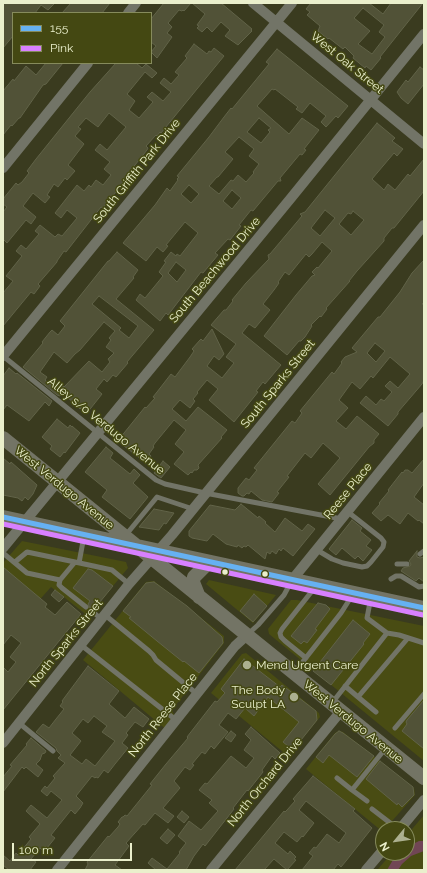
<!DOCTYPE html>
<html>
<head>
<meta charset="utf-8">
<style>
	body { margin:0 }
	#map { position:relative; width:427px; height:873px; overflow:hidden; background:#3a3b1f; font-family:Raleway,sans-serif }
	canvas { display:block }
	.frame { position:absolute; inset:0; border:4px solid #eaefcc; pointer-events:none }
	.legend { position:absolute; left:12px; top:12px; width:140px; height:52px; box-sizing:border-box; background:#444812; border:1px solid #868b5c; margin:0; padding:5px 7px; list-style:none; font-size:12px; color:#eaefcc }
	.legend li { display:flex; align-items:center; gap:8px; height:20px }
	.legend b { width:20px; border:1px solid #868b5c }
	.north { position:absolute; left:375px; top:821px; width:40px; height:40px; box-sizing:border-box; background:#444812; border:1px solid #868b5c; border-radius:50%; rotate:241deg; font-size:11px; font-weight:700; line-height:16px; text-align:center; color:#eaefcc }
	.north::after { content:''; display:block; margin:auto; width:14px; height:18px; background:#acb08f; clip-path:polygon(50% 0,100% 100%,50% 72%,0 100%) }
	.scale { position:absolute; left:12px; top:843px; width:120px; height:18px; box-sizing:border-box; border:2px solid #eaefcc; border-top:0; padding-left:5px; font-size:12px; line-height:14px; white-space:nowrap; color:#eaefcc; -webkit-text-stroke:3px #444812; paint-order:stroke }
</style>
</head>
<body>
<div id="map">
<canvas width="427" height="873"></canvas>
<div class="frame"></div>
<ul class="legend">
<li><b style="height:5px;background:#66b1f2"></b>155</li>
<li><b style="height:5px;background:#d880ff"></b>Pink</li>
</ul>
<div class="north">N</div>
<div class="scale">100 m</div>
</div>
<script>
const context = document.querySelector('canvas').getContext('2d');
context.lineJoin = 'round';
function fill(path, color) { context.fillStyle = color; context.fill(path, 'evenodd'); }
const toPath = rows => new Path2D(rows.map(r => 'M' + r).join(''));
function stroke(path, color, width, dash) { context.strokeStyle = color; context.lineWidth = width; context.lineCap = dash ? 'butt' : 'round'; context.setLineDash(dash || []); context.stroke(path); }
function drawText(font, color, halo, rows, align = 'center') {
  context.font = font + ' Raleway,sans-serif'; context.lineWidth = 3; context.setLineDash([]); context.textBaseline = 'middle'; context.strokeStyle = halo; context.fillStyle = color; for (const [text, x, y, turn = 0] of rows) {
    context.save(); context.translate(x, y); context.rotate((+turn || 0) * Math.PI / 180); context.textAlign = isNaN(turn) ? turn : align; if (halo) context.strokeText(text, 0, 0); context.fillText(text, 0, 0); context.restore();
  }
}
const built = toPath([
	[22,541,126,562,128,568,88,616,51,587,4,640,3,639,3,563],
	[209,580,276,595,253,623,206,584],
	[154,581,224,636,224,643,172,710,176,720,168,731,83,660,146,582],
	[291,600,297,600,424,626,424,761,269,634,268,629],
	[246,653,319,713,320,717,288,756,211,693,242,654],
	[339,731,343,732,414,788,415,795,385,829,383,829,383,832,306,769,335,733],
	[424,815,424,870,377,870,392,853,407,853,407,835]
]);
const green = toPath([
	[419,841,424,841,424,851,411,856,402,864,398,870,387,870,394,858,399,853,407,853,407,847]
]);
const building = toPath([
	[3,3,55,3,48,10,41,5,35,13,13,13,13,36,3,48,3,3],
	[71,3,110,3,102,13,62,13,71,3],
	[164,3,191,3,184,11,183,10,182,11,179,10,168,23,172,27,167,33,172,37,157,58,151,52,156,46,151,42,151,19,164,3],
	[192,3,221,3,252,29,251,30,252,31,238,45,225,36,230,30,221,22,212,32,207,27,202,32,197,28,199,26,197,25,205,14,192,3],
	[311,3,369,3,383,14,391,3,423,3,380,57,381,58,371,70,366,66,365,68,353,58,354,56,345,47,343,49,329,38,328,39,318,31,320,26,307,15,310,12,306,9,311,3],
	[363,8,384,25,379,32,385,37,372,54,358,44,370,31,354,18,363,8],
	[194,44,207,54,209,51,211,52,214,48,224,56,161,133,160,132,157,136,156,135,146,146,148,148,147,150,131,170,132,171,112,197,103,208,101,207,66,252,64,251,57,261,57,262,38,284,40,286,34,294,31,292,3,326,3,293,13,281,6,276,22,256,16,251,21,245,26,249,39,234,35,231,40,225,55,237,58,234,62,236,77,218,67,210,61,218,55,213,77,185,84,191,89,185,91,187,96,180,103,185,111,175,104,169,110,162,95,150,100,144,107,150,126,127,109,113,98,127,86,118,78,127,81,129,75,136,84,144,68,165,75,171,67,180,65,178,58,187,54,184,47,195,50,197,45,203,33,193,23,206,36,217,31,224,26,220,7,243,3,239,3,212,7,207,3,204,3,199,16,183,18,185,22,182,29,173,27,171,36,159,90,92,116,63,136,63,142,68,146,64,157,73,152,78,145,72,127,94,135,101,129,110,139,118,153,102,147,97,152,92,163,101,171,92,160,83,164,78,171,84,179,75,175,72,187,58,185,56,194,44],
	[277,49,348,106,338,118,336,116,326,127,321,122,326,116,310,103,302,113,296,109,298,107,275,89,274,90,272,89,257,106,289,134,302,118,319,130,304,149,306,150,302,155,300,154,280,178,281,181,278,181,253,211,251,210,239,225,241,226,230,240,228,239,215,253,218,255,203,273,201,272,168,315,166,313,160,321,136,300,140,294,145,298,163,276,159,272,166,262,164,261,171,252,176,256,177,254,180,256,198,233,185,222,166,245,168,246,163,252,157,247,146,261,123,243,155,205,167,188,170,191,178,180,177,179,179,177,177,176,209,137,224,117,231,108,232,109,269,64,266,62,277,49],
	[259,118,271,128,268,130,270,132,261,143,247,132,259,118],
	[239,137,254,149,249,156,259,164,253,172,254,173,246,182,238,175,233,181,231,180,219,194,209,186,217,177,218,177,233,159,225,152,239,137],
	[189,185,199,194,191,203,181,194,189,185],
	[232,190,241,198,232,209,223,201,232,190],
	[176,262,186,270,177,282,168,273,176,262],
	[46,63,63,63,46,84,43,85,20,118,19,118,12,126,11,125,3,135,3,91,13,79,14,81,26,66,36,75,46,63],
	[420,67,424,70,424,84,408,104,401,98,397,92,406,80,408,82,420,67],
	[377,123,395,138,392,141,403,149,397,156,394,153,372,179,384,190,388,184,395,190,408,174,410,176,424,159,424,191,394,228,392,228,384,238,384,241,357,271,349,281,350,281,326,308,327,309,321,317,320,316,311,325,312,326,305,337,301,341,299,341,287,355,264,336,296,295,312,276,315,275,312,272,317,267,318,268,332,251,322,242,312,254,309,257,306,254,289,275,285,272,278,282,279,283,274,290,263,304,270,310,255,328,249,324,242,333,281,365,265,384,263,382,256,391,258,392,234,422,209,400,218,389,207,380,197,392,198,393,193,399,195,401,190,408,180,400,172,409,186,421,198,407,227,430,221,437,222,438,198,465,199,468,197,470,194,470,192,473,191,472,188,475,174,464,184,452,175,444,186,430,174,420,155,443,153,446,154,447,149,454,151,456,146,463,119,442,121,439,120,438,145,407,146,408,155,398,153,397,157,392,171,374,175,377,190,357,194,351,192,349,200,340,201,339,203,341,212,329,224,354,219,360,214,356,207,366,222,378,234,363,226,357,236,344,211,325,224,310,226,310,233,301,232,300,246,283,269,259,268,255,270,254,302,216,300,214,305,212,377,123],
	[325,210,335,218,320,236,311,228,325,210],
	[353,211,364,220,351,235,339,224,348,213,351,214,353,211],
	[117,252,138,270,133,277,134,278,116,299,154,330,127,362,128,363,116,377,113,375,107,382,104,379,96,389,102,394,87,413,81,408,80,409,63,393,60,396,57,395,23,367,43,343,42,342,50,332,52,330,58,335,65,326,60,321,108,261,109,261,117,252],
	[99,296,138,326,129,338,119,330,121,328,92,304,99,296],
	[104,322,115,331,109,338,111,340,106,347,114,353,108,359,110,362,102,372,89,361,64,387,61,385,57,390,45,380,47,377,40,372,54,352,67,363,75,354,80,350,104,322],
	[424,260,424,302,422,304,424,305,424,380,422,384,398,412,398,414,388,426,360,403,366,396,376,405,381,399,384,401,392,392,385,386,390,381,398,388,410,374,390,357,373,378,371,376,360,389,352,382,339,400,348,408,336,421,346,429,357,416,379,434,374,440,374,443,369,447,330,495,318,484,340,458,323,443,311,458,305,453,287,476,289,477,277,492,279,493,272,502,262,500,251,491,249,494,247,493,244,496,242,496,238,493,238,488,246,478,249,480,257,470,254,468,292,421,295,423,302,413,300,411,332,372,334,374,342,363,341,362,345,357,357,352,352,348,378,317,380,317,400,292,412,273,424,260],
	[375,343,385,351,376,362,367,353,375,343],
	[9,368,16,374,17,373,52,401,49,406,45,402,29,421,7,405,3,410,3,376,9,368],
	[57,419,68,428,70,425,72,427,72,426,80,433,65,453,64,452,60,457,50,449,52,446,42,437,57,419],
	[106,447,113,453,110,458,130,474,134,469,140,475,133,483,148,497,130,519,102,497,107,490,85,472,106,447],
	[3,458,10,464,11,462,37,485,33,494,28,500,25,497,22,501,18,498,3,495,3,458],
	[424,459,424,483,414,497,424,505,424,524,419,520,418,521,408,513,400,524,388,515,381,521,372,513,380,504,379,503,389,491,388,490,402,472,403,473,405,470,408,470,412,473,424,459],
	[163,461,170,467,161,478,154,473,163,461],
	[241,504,258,518,259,516,266,522,265,523,275,532,285,518,302,531,308,524,315,529,293,556,283,548,281,551,279,549,276,554,272,551,270,554,267,552,265,559,248,545,246,547,244,546,242,548,238,545,237,547,226,544,213,534,207,541,192,538,189,536,189,531,210,505,235,510,241,504],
	[154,509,174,513,166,524,164,523,159,530,139,527,154,509],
	[352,520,362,528,360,531,371,540,366,546,372,550,363,561,358,556,355,559,342,548,336,555,329,549,352,520],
	[417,551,417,557,420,558,424,557,424,582,419,578,416,581,401,571,403,568,410,566,411,564,409,561,417,551],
	[3,567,47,604,45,607,55,615,67,602,81,614,3,710,3,667,8,672,16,662,10,657,21,643,11,635,3,645,3,567],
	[88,569,92,570,113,586,95,608,90,608,88,604,90,601,73,588,88,569],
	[154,582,187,606,222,637,223,643,199,673,184,661,183,662,157,641,129,618,131,617,123,611,146,583,154,582],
	[55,590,64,597,59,602,51,595,55,590],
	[254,594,267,606,253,622,240,611,254,594],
	[318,603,326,605,330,609,315,629,317,630,307,643,304,641,301,644,291,636,318,603],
	[353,620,370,634,363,643,364,644,331,685,313,671,353,620],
	[244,659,280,687,282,685,303,701,316,711,317,720,293,750,283,742,299,722,268,697,254,716,245,708,236,719,228,713,219,725,228,732,214,749,211,746,205,754,202,752,192,764,194,765,190,770,185,767,174,781,180,788,163,808,174,816,168,823,155,813,145,825,143,824,126,843,129,846,115,865,122,870,85,870,88,864,87,862,108,836,109,837,118,827,120,824,118,822,122,817,123,817,125,815,127,816,152,785,150,784,166,764,188,738,187,737,215,701,217,702,225,693,221,689,244,659],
	[88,666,119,691,109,704,125,718,134,707,149,719,143,727,135,722,126,733,128,735,122,743,128,748,115,764,108,773,104,770,98,778,96,777,95,778,92,776,76,796,83,803,80,808,75,814,71,810,51,835,55,838,47,848,45,846,42,850,40,848,31,859,36,862,30,870,9,870,3,865,3,855,10,861,16,853,18,855,31,839,29,837,40,824,26,811,31,805,47,818,62,800,51,791,47,796,41,791,45,786,47,788,55,778,53,776,65,763,58,758,61,755,57,751,56,748,36,732,43,724,49,728,56,719,64,709,60,706,63,702,62,701,88,666],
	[94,716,107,726,102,732,115,741,95,766,86,759,82,764,70,755,81,741,72,733,83,719,88,723,94,716],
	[424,700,424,749,402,731,407,724,406,722,407,720,424,700],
	[251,727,280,753,275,759,272,756,262,770,263,772,248,791,247,790,233,808,234,809,205,846,203,844,194,856,186,870,156,870,148,863,152,858,167,869,180,853,179,852,186,843,178,836,189,821,201,830,218,811,209,803,212,800,199,790,205,783,207,784,231,756,246,768,254,758,244,750,251,740,245,734,251,727],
	[231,731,236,735,231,742,225,738,231,731],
	[339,731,343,733,374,756,357,777,329,755,323,763,316,757,335,734,339,731],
	[31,738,46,751,45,753,42,754,40,760,36,764,43,770,38,777,26,767,24,769,22,767,3,792,3,777,12,766,10,765,27,745,26,744,31,738],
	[380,761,413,787,414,795,402,807,398,803,397,805,366,779,380,761],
	[313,776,355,809,353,811,372,828,346,861,341,867,338,864,333,870,302,870,313,856,309,853,314,847,316,848,327,834,339,843,346,833,306,801,299,810,314,823,303,837,302,836,297,842,284,832,275,843,288,854,290,851,296,857,294,859,296,860,287,870,274,859,264,870,235,870,284,811,285,812,287,810,295,801,293,799,313,776],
	[182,811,189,817,184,823,177,817,182,811],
	[168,829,175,835,167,844,160,838,168,829]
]);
const lane = toPath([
	[3,356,156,480,165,484,205,493,342,519],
	[125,536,157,497,193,509],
	[317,550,332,559,343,563,362,567,367,566,371,562,383,547,384,542,381,538,348,512],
	[3,553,27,573,60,580,75,562,112,570,129,584],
	[420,554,424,551],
	[15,562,27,552,75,562],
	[79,563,84,536],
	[397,564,407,564],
	[391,579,396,576,401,576,419,587,424,586],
	[60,580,59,585,62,588,86,607],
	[371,597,367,618,387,633,399,635,424,643],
	[92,611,101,619],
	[105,615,149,651,153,655,156,660,197,694],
	[248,634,258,625,284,595,292,580],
	[81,645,176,720],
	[306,658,285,641,281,637,280,633,282,629,316,586],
	[294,673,341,613,353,594],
	[345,686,358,697,408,638],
	[358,697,376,712],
	[332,703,387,633],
	[19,723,53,751],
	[395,728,424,694],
	[337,778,352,790,385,749],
	[352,790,367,801],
	[372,809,398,829]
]);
const street = toPath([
	[253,3,424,144],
	[128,13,136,3],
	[3,168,88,63],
	[3,356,292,3],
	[3,548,291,198,424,34],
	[292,580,424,417],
	[3,743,129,584,172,535,424,225],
	[400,829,424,800],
	[57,870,235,646,246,636],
	[211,870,341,711],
	[366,870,383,850]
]);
const secondary = toPath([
	[3,438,424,778],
	[3,517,424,608],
	[199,597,193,582,194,577,209,562]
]);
const bus1 = toPath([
	[3,517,424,608]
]);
const bus2 = toPath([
	[3,524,423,615]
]);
const markers = [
	[225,572,3.5,"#eaefcc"],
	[265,574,3.5,"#eaefcc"],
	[247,665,5,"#acb08f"],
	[294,697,5,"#acb08f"]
];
const streetNames = [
	["West Oak Street",347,63,39],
	["South Griffith Park Drive",137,171,-51],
	["South Beachwood Drive",215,270,-50],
	["South Sparks Street",278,384,-51],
	["Alley s/o Verdugo Avenue",106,426,39],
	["West Verdugo Avenue",64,488,39],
	["Reese Place",348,491,-51],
	["North Sparks Street",66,643,-51],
	["North Reese Place",163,715,-52],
	["West Verdugo Avenue",353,722,39],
	["North Orchard Drive",265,782,-51]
];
const poiNames = [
	["Mend Urgent Care",256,665],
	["The Body",285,690,"right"],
	["Sculpt LA",285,704,"right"]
];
fill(built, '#494c13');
fill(green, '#714655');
fill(building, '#515237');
stroke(building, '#616348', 1);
stroke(lane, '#727467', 5);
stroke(street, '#727467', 10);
stroke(secondary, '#737465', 14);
stroke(bus1, '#66b1f2', 5);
stroke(bus2, '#d880ff', 5);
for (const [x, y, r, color] of markers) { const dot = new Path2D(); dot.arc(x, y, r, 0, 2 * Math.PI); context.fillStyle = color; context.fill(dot); stroke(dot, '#444812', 1.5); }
drawText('12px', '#eaefcc', '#444812', streetNames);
drawText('12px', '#eaefcc', '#444812', poiNames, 'left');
</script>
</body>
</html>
